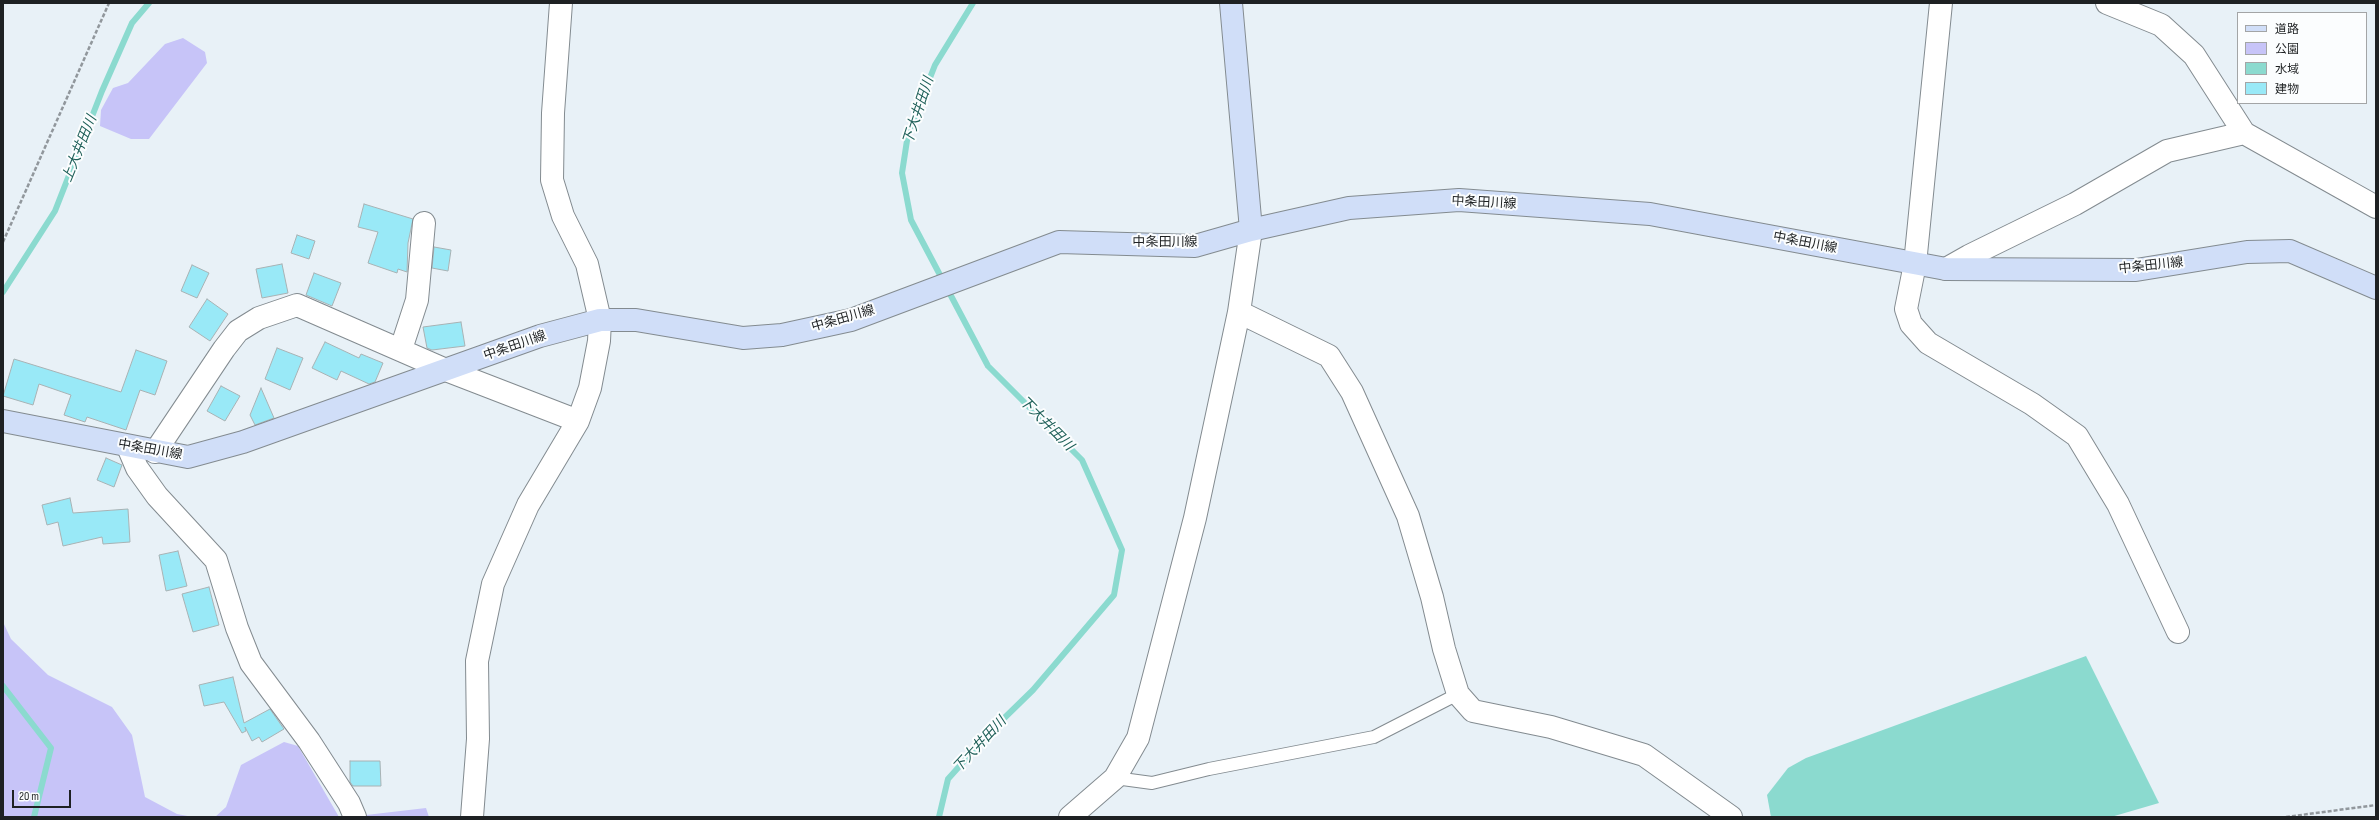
<!DOCTYPE html>
<html>
<head>
<meta charset="utf-8">
<style>
	body { margin:0 }
	#map { position:relative; width:2379px; height:820px; overflow:hidden; background:#e8f1f7; font-family:"Sofia Sans Condensed","Noto Sans JP",sans-serif }
	canvas { display:block }
	.frame { position:absolute; inset:0; border:4px solid #1e2123; pointer-events:none }
	.legend { position:absolute; left:2237px; top:12px; width:130px; height:92px; box-sizing:border-box; background:#fbfdfe; border:1px solid #a3a5a6; margin:0; padding:5px 7px; list-style:none; font-size:12px; color:#1e2123 }
	.legend li { display:flex; align-items:center; gap:8px; height:20px }
	.legend b { width:20px; border:1px solid #a3a5a6 }
	.scale { position:absolute; left:12px; top:790px; width:59px; height:18px; box-sizing:border-box; border:2px solid #1e2123; border-top:0; padding-left:5px; font-size:12px; line-height:14px; white-space:nowrap; color:#1e2123; -webkit-text-stroke:3px #fbfdfe; paint-order:stroke }
</style>
</head>
<body>
<div id="map">
<canvas width="2379" height="820"></canvas>
<div class="frame"></div>
<ul class="legend">
<li><b style="height:5px;background:#d0def8"></b>道路</li>
<li><b style="height:11px;background:#c7c4f8"></b>公園</li>
<li><b style="height:11px;background:#8bdacf"></b>水域</li>
<li><b style="height:11px;background:#99e9f7"></b>建物</li>
</ul>
<div class="scale">20 m</div>
</div>
<script>
const context = document.querySelector('canvas').getContext('2d');
context.lineJoin = 'round';
function fill(path, color) { context.fillStyle = color; context.fill(path, 'evenodd'); }
const toPath = rows => new Path2D(rows.map(r => 'M' + r).join(''));
function stroke(path, color, width, dash) { context.strokeStyle = color; context.lineWidth = width; context.lineCap = dash ? 'butt' : 'round'; context.setLineDash(dash || []); context.stroke(path); }
function drawText(font, color, halo, rows, align = 'center') {
  context.font = font + ' "Sofia Sans Condensed","Noto Sans JP",sans-serif'; context.lineWidth = 4; context.setLineDash([]); context.textBaseline = 'middle'; context.strokeStyle = halo; context.fillStyle = color; for (const [text, x, y, turn = 0] of rows) {
    context.save(); context.translate(x, y); context.rotate((+turn || 0) * Math.PI / 180); context.textAlign = isNaN(turn) ? turn : align; if (halo) context.strokeText(text, 0, 0); context.fillText(text, 0, 0); context.restore();
  }
}
const green = toPath([
	[183,38,205,52,207,63,149,139,131,139,100,126,101,110,113,88,128,83,165,44],
	[3,622,11,639,48,675,112,707,132,735,145,797,177,814,193,817,3,817],
	[284,742,298,746,339,817,215,817,226,807,241,765],
	[426,808,429,817,349,817]
]);
const water = toPath([
	[2086,656,2159,803,2111,817,1771,817,1767,795,1788,768,1806,758]
]);
const stream = toPath([
	[3,292,55,211,102,91,132,23,149,3],
	[3,686,51,748,34,817],
	[939,817,948,779,992,730,1033,690,1114,595,1122,550,1082,460,988,366,911,220,902,173,908,134,935,65,973,3]
]);
const building = toPath([
	[364,204,413,219,408,243,407,272,398,269,397,273,368,263,378,232,358,227,364,204],
	[297,235,315,241,309,259,291,253,297,235],
	[434,247,451,250,448,271,432,268,434,247],
	[282,264,288,293,262,298,256,269,282,264],
	[192,265,209,273,197,298,181,291,192,265],
	[314,273,341,283,332,306,306,295,314,273],
	[207,299,228,314,210,341,189,327,207,299],
	[461,322,465,346,432,350,427,348,423,327,461,322],
	[325,342,359,358,361,354,383,363,375,382,369,384,341,371,337,380,312,368,325,342],
	[277,348,303,358,290,390,265,379,277,348],
	[136,350,167,361,155,395,140,390,126,430,87,417,85,422,64,415,71,395,39,384,33,405,3,396,14,359,121,392,136,350],
	[221,386,240,396,225,421,207,411,221,386],
	[261,388,274,418,255,425,250,415,261,388],
	[106,458,122,465,114,487,97,480,106,458],
	[70,498,73,513,128,509,130,542,103,544,102,537,63,546,58,522,47,525,42,505,70,498],
	[178,551,187,586,166,591,159,555,178,551],
	[209,587,219,625,193,632,182,594,209,587],
	[233,677,244,723,270,709,284,729,262,742,259,737,252,741,245,727,246,731,242,733,224,702,204,706,199,685,233,677],
	[350,761,380,761,381,786,353,786,350,782,350,761]
]);
const path = toPath([
	[3,242,109,3],
	[2286,817,2376,805]
]);
const lane = toPath([
	[1115,778,1152,783,1209,769,1374,737,1458,694]
]);
const street = toPath([
	[1941,3,1915,264,1906,309,1911,324,1928,343,2032,404,2077,436,2118,504,2178,632],
	[2107,3,2161,25,2194,55,2244,133,2376,207],
	[1946,269,1969,256,2075,204,2167,151,2244,133],
	[1239,312,1329,356,1352,392,1408,516,1432,597,1444,649,1458,694,1473,711,1551,727,1644,755,1731,817],
	[401,349,417,300,424,223],
	[128,447,137,468,157,496,216,560,237,628,251,663,309,741,349,803,355,817],
	[155,452,224,349,238,331,259,318,297,305,446,370,578,421],
	[472,817,478,739,477,661,493,584,528,505,578,421,590,388,599,341,600,320,587,264,563,216,552,180,553,113,561,3],
	[1070,817,1115,778,1138,738,1195,518,1239,312,1251,230]
]);
const secondary = toPath([
	[1231,3,1251,230],
	[3,421,188,457,243,442,540,336,600,320,636,320,743,338,782,335,851,320,1059,242,1195,246,1251,230,1349,208,1459,200,1650,214,1946,269,2136,270,2247,252,2290,251,2376,288]
]);
const streetNames = [
	["中条田川線",1484,203,3],
	["中条田川線",1165,243],
	["中条田川線",1805,243,11],
	["中条田川線",2151,266,-6],
	["中条田川線",843,319,-16],
	["中条田川線",515,346,-19],
	["中条田川線",150,450,10]
];
const waterNames = [
	["下大井田川",919,111,-72],
	["上大井田川",80,149,-68],
	["下大井田川",1046,424,45],
	["下大井田川",980,745,-47]
];
fill(green, '#c7c4f8');
fill(water, '#8bdacf');
stroke(stream, '#8bdacf', 6);
fill(building, '#99e9f7');
stroke(building, '#a8b2b4', 1);
stroke(lane, '#838b90', 14);
stroke(street, '#838b90', 24);
stroke(secondary, '#838b90', 24);
stroke(path, '#91979c', 2.5, [4, 2]);
stroke(lane, '#fff', 12);
stroke(street, '#fff', 22);
stroke(secondary, '#d0def8', 22);
drawText('13px', '#1e2123', '#fbfdfe', streetNames);
drawText('italic 14px', '#1f6059', '#fbfdfe', waterNames);
</script>
</body>
</html>
